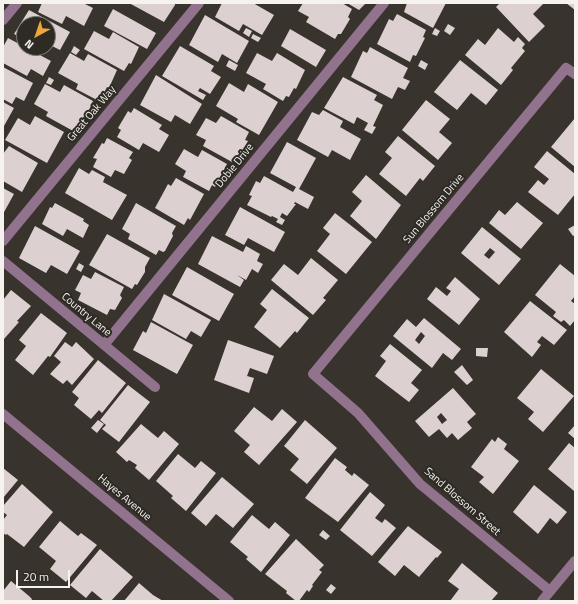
<!DOCTYPE html>
<html>
<head>
<meta charset="utf-8">
<style>
	body { margin:0 }
	#map { position:relative; width:578px; height:604px; overflow:hidden; background:#38342d; font-family:"Titillium Web",sans-serif }
	canvas { display:block }
	.frame { position:absolute; inset:0; border:4px solid #f6f3ef; pointer-events:none }
	.north { position:absolute; left:16px; top:16px; width:40px; height:40px; box-sizing:border-box; background:#2e2a24; border:1px solid #7e7a75; border-radius:50%; rotate:220deg; font-size:11px; font-weight:700; line-height:16px; text-align:center; color:#f6f3ef }
	.north::after { content:''; display:block; margin:auto; width:14px; height:18px; background:#eea73d; clip-path:polygon(50% 0,100% 100%,50% 72%,0 100%) }
	.scale { position:absolute; left:16px; top:570px; width:54px; height:18px; box-sizing:border-box; border:2px solid #f6f3ef; border-top:0; padding-left:5px; font-size:12px; line-height:14px; white-space:nowrap; color:#f6f3ef; -webkit-text-stroke:3px #2e2a24; paint-order:stroke }
</style>
</head>
<body>
<div id="map">
<canvas width="578" height="604"></canvas>
<div class="frame"></div>
<div class="north">N</div>
<div class="scale">20 m</div>
</div>
<script>
const context = document.querySelector('canvas').getContext('2d');
context.lineJoin = 'round';
function fill(path, color) { context.fillStyle = color; context.fill(path, 'evenodd'); }
const toPath = rows => new Path2D(rows.map(r => 'M' + r).join(''));
function stroke(path, color, width, dash) { context.strokeStyle = color; context.lineWidth = width; context.lineCap = dash ? 'butt' : 'round'; context.setLineDash(dash || []); context.stroke(path); }
function drawText(font, color, halo, rows, align = 'center') {
  context.font = font + ' "Titillium Web",sans-serif'; context.lineWidth = 4; context.setLineDash([]); context.textBaseline = 'middle'; context.strokeStyle = halo; context.fillStyle = color; for (const [text, x, y, turn = 0] of rows) {
    context.save(); context.translate(x, y); context.rotate((+turn || 0) * Math.PI / 180); context.textAlign = isNaN(turn) ? turn : align; if (halo) context.strokeText(text, 0, 0); context.fillText(text, 0, 0); context.restore();
  }
}
const building = toPath([
	[42,3,83,3,93,8,84,26,66,16,62,24,38,12],
	[129,3,175,3,175,5,164,22],
	[222,3,253,3,274,15,262,35,243,24,239,31,215,17],
	[303,3,342,3,352,9,348,17,350,19,341,34,338,34,335,39,306,22,309,17,298,11],
	[347,3,366,3,359,10],
	[407,3,446,3,433,28,404,12],
	[500,3,544,3,533,14,545,26,529,42,496,7],
	[566,3,575,3,575,10],
	[113,9,156,33,147,49,104,26],
	[29,10,70,32,60,50,48,44,48,24,24,24,24,39,14,34],
	[397,14,426,30,423,37,425,38,416,56,413,55,410,62,377,44,389,19,393,21],
	[205,15,249,41,237,63,222,54,218,62,189,45],
	[448,24,455,28,450,35,444,31],
	[246,28,252,31,249,37,243,33],
	[435,28,440,31,437,36,432,34],
	[498,28,514,42,518,37,525,44,522,48,525,51,511,68,513,70,501,85,465,55,478,39,485,45],
	[290,29,326,50,316,67,281,46],
	[94,31,109,39,113,32,139,47,131,64,129,63,124,71,84,49],
	[253,34,261,38,258,42,251,38],
	[8,38,51,61,43,76,31,69,27,76,3,63,3,47],
	[74,46,80,50,76,55,71,52],
	[180,46,214,66,211,71,221,77,210,94,200,88,198,91,206,95,203,100,162,76],
	[370,47,408,68,403,78,410,81,405,90,398,87,392,99,351,77,363,51,367,53],
	[70,53,84,61,88,54,117,70,109,88,107,87,102,97,99,96,97,100,76,89,78,84,58,73],
	[257,53,272,61,277,53,305,70,296,89,294,88,289,97,286,96,283,101,263,89,266,84,246,73],
	[229,60,238,65,235,71,226,66],
	[421,60,428,64,425,70,418,66],
	[460,60,498,90,486,105,471,93,457,110,434,92],
	[3,67,33,83,24,101,16,97,12,104,3,99],
	[156,75,202,104,190,124,175,115,171,122,140,105],
	[49,77,54,80,51,85,46,83],
	[343,77,377,95,374,100,383,105,373,126,376,127,372,134,364,130,368,123,357,117,354,124,324,108],
	[229,83,244,92,248,84,278,102,259,135,236,122,238,119,216,106],
	[45,84,60,92,64,85,93,101,85,119,83,118,75,132,46,116,48,112,34,104],
	[426,100,450,119,439,132,452,143,438,160,402,130],
	[3,102,14,108,4,126,3,126],
	[134,108,162,125,159,129,169,135,159,152,143,143,139,150,117,137,121,130,118,128,128,111,131,113],
	[323,110,343,121,340,127,361,139,350,160,332,150,328,157,297,140,312,112,319,115],
	[35,116,64,132,47,163,5,140,18,118,30,125],
	[221,116,249,132,245,140,248,141,238,159,234,158,232,162,203,146,206,140,196,135,206,118,216,123],
	[575,118,575,167,551,147],
	[398,136,435,166,423,181,420,178,406,196,379,174,392,158,385,152],
	[107,138,133,152,129,158,132,160,124,174,115,170,111,177,93,167,97,159,93,158,102,143,104,144],
	[287,142,316,158,299,189,314,197,308,209,295,202,294,204,296,204,287,216,282,213,280,217,285,220,282,225,276,222,278,219,272,216,271,217,247,205,252,196,249,195,256,181,260,183,264,176,293,192,296,187,270,173],
	[9,146,38,163,22,192,3,181,3,154],
	[184,149,198,157,202,150,227,164,215,187,212,185,209,191,183,177,186,171,175,164],
	[547,151,575,174,575,194,558,215,528,192,538,180,544,185,549,179,534,167],
	[79,168,89,174,92,170,105,177,103,182,127,195,112,220,65,193],
	[366,175,401,205,376,239,350,216,362,201,352,192],
	[176,178,204,194,190,220,188,218,184,225,155,208,168,184,171,186],
	[3,188,14,194,3,214],
	[517,202,543,223,521,249,489,223,499,210,505,215],
	[55,203,84,219,83,221,89,225,83,238,67,229,63,236,42,224,50,207,52,208],
	[136,203,176,226,172,233,173,236,165,251,163,252,159,250,156,255,128,239,130,234,122,229],
	[240,207,285,232,274,252,248,238,244,245,225,235],
	[335,213,372,242,346,274,317,251,330,234,323,228],
	[575,225,575,235,573,236,568,229],
	[35,226,80,251,67,274,51,265,46,273,19,258],
	[482,227,521,259,499,285,461,253],
	[490,248,495,252,489,259,484,255],
	[107,234,150,258,145,267,145,272,137,285,135,284,132,289,89,265],
	[212,236,243,252,246,246,260,254,257,261,263,264,258,273,252,269,246,280,237,275,244,280,240,287,198,264],
	[311,258,338,280,323,298,326,300,313,315,271,280,284,264,298,275],
	[79,263,84,266,81,272,76,269],
	[560,264,575,276,575,296,571,301,575,304,575,320,570,326,564,320,561,322,553,316,556,312,535,295],
	[187,267,234,294,219,321,172,295],
	[95,272,124,287,120,295,122,298,115,310,110,309,107,315,78,300,81,293,75,290,83,275,91,279],
	[455,277,480,299,459,325,427,299,436,287,447,296,451,291,446,288],
	[272,289,309,318,297,333,295,331,280,348,254,327,267,310,260,304],
	[11,290,31,306,17,321,19,322,4,339,3,300],
	[164,294,211,320,201,337,191,331,186,339,152,320],
	[530,301,567,330,554,345,542,336,537,342,541,345,532,357,504,332],
	[41,313,67,333,50,357,48,356,33,375,15,360,26,346,19,340],
	[424,318,461,349,452,360,443,353,432,368,393,336,407,319,416,327],
	[421,332,425,336,419,344,415,340],
	[151,322,193,345,177,374,133,350,143,331,146,333],
	[228,340,274,356,267,374,250,368,247,376,254,378,249,393,214,380],
	[65,342,72,347,76,342,94,359,72,385,67,380,63,384,50,374,61,362,54,356],
	[390,344,422,370,411,383,419,390,409,402,375,376,386,361,380,356],
	[476,348,488,348,487,357,476,356],
	[98,360,126,383,102,413,99,410,91,419,74,405,79,398,72,392],
	[462,365,473,380,467,385,454,372],
	[541,369,574,396,543,432,528,419,534,412,517,398],
	[128,385,150,402,119,442,102,429,106,425,100,420],
	[453,388,476,414,467,422,472,428,458,440,452,433,447,438,439,429,429,437,415,421],
	[441,413,447,420,442,424,437,417],
	[254,407,272,421,282,409,297,422,259,465,244,452,250,445,234,431],
	[98,420,104,424,97,433,91,428],
	[305,420,337,448,307,484,290,470,299,459,284,446],
	[141,424,158,438,164,431,179,444,149,480,135,468,137,465,129,460,127,462,116,452],
	[575,425,575,439,568,433],
	[498,437,507,444,504,449,519,461,493,494,479,482,484,477,471,467,492,439,495,442],
	[569,443,575,448,574,491,548,469],
	[178,454,195,468,201,461,216,473,186,511,171,498,173,496,156,481],
	[335,458,347,467,345,470,352,476,354,473,369,485,338,522,305,498],
	[3,468,18,480,3,498],
	[222,477,254,504,233,528,216,514,206,526,191,513],
	[22,484,53,512,24,547,7,534,6,535,3,533,3,520,7,515,3,512,3,506],
	[534,485,567,512,557,524,550,518,538,534,513,512],
	[370,492,385,505,375,518,382,523,385,519,396,528,372,556,340,530],
	[252,515,269,529,275,522,290,535,261,572,246,559,248,557,230,542],
	[60,521,78,536,81,533,97,545,66,582,50,569,56,561,39,547],
	[408,526,442,552,437,558,436,557,419,577,404,565,395,576,378,562],
	[323,530,330,536,326,540,319,535],
	[296,539,324,565,319,570,322,572,312,585,313,586,309,592,307,590,299,601,296,601,286,593,287,591,265,574],
	[100,549,133,577,111,601,104,601,92,591,86,598,70,585],
	[462,563,498,593,491,601,450,601,459,589,448,581],
	[11,581,29,596,32,599,31,601,3,601,3,591],
	[139,583,153,595,163,601,124,601],
	[331,584,336,588,331,594,326,590]
]);
const minor = toPath([
	[3,20,17,3],
	[3,241,199,3],
	[3,261,155,387],
	[104,345,384,3],
	[3,414,229,601],
	[550,591,420,484,358,413,313,374,566,68,575,74],
	[542,601,575,561]
]);
const streetNames = [
	["Great Oak Way",92,114,-50],
	["Dobie Drive",235,166,-51],
	["Sun Blossom Drive",434,209,-50],
	["Country Lane",86,315,40],
	["Hayes Avenue",124,498,40],
	["Sand Blossom Street",462,502,41]
];
fill(building, '#dcd1d0');
stroke(minor, '#92738e', 10);
drawText('11px', '#f6f3ef', '#2e2a24', streetNames);
</script>
</body>
</html>
